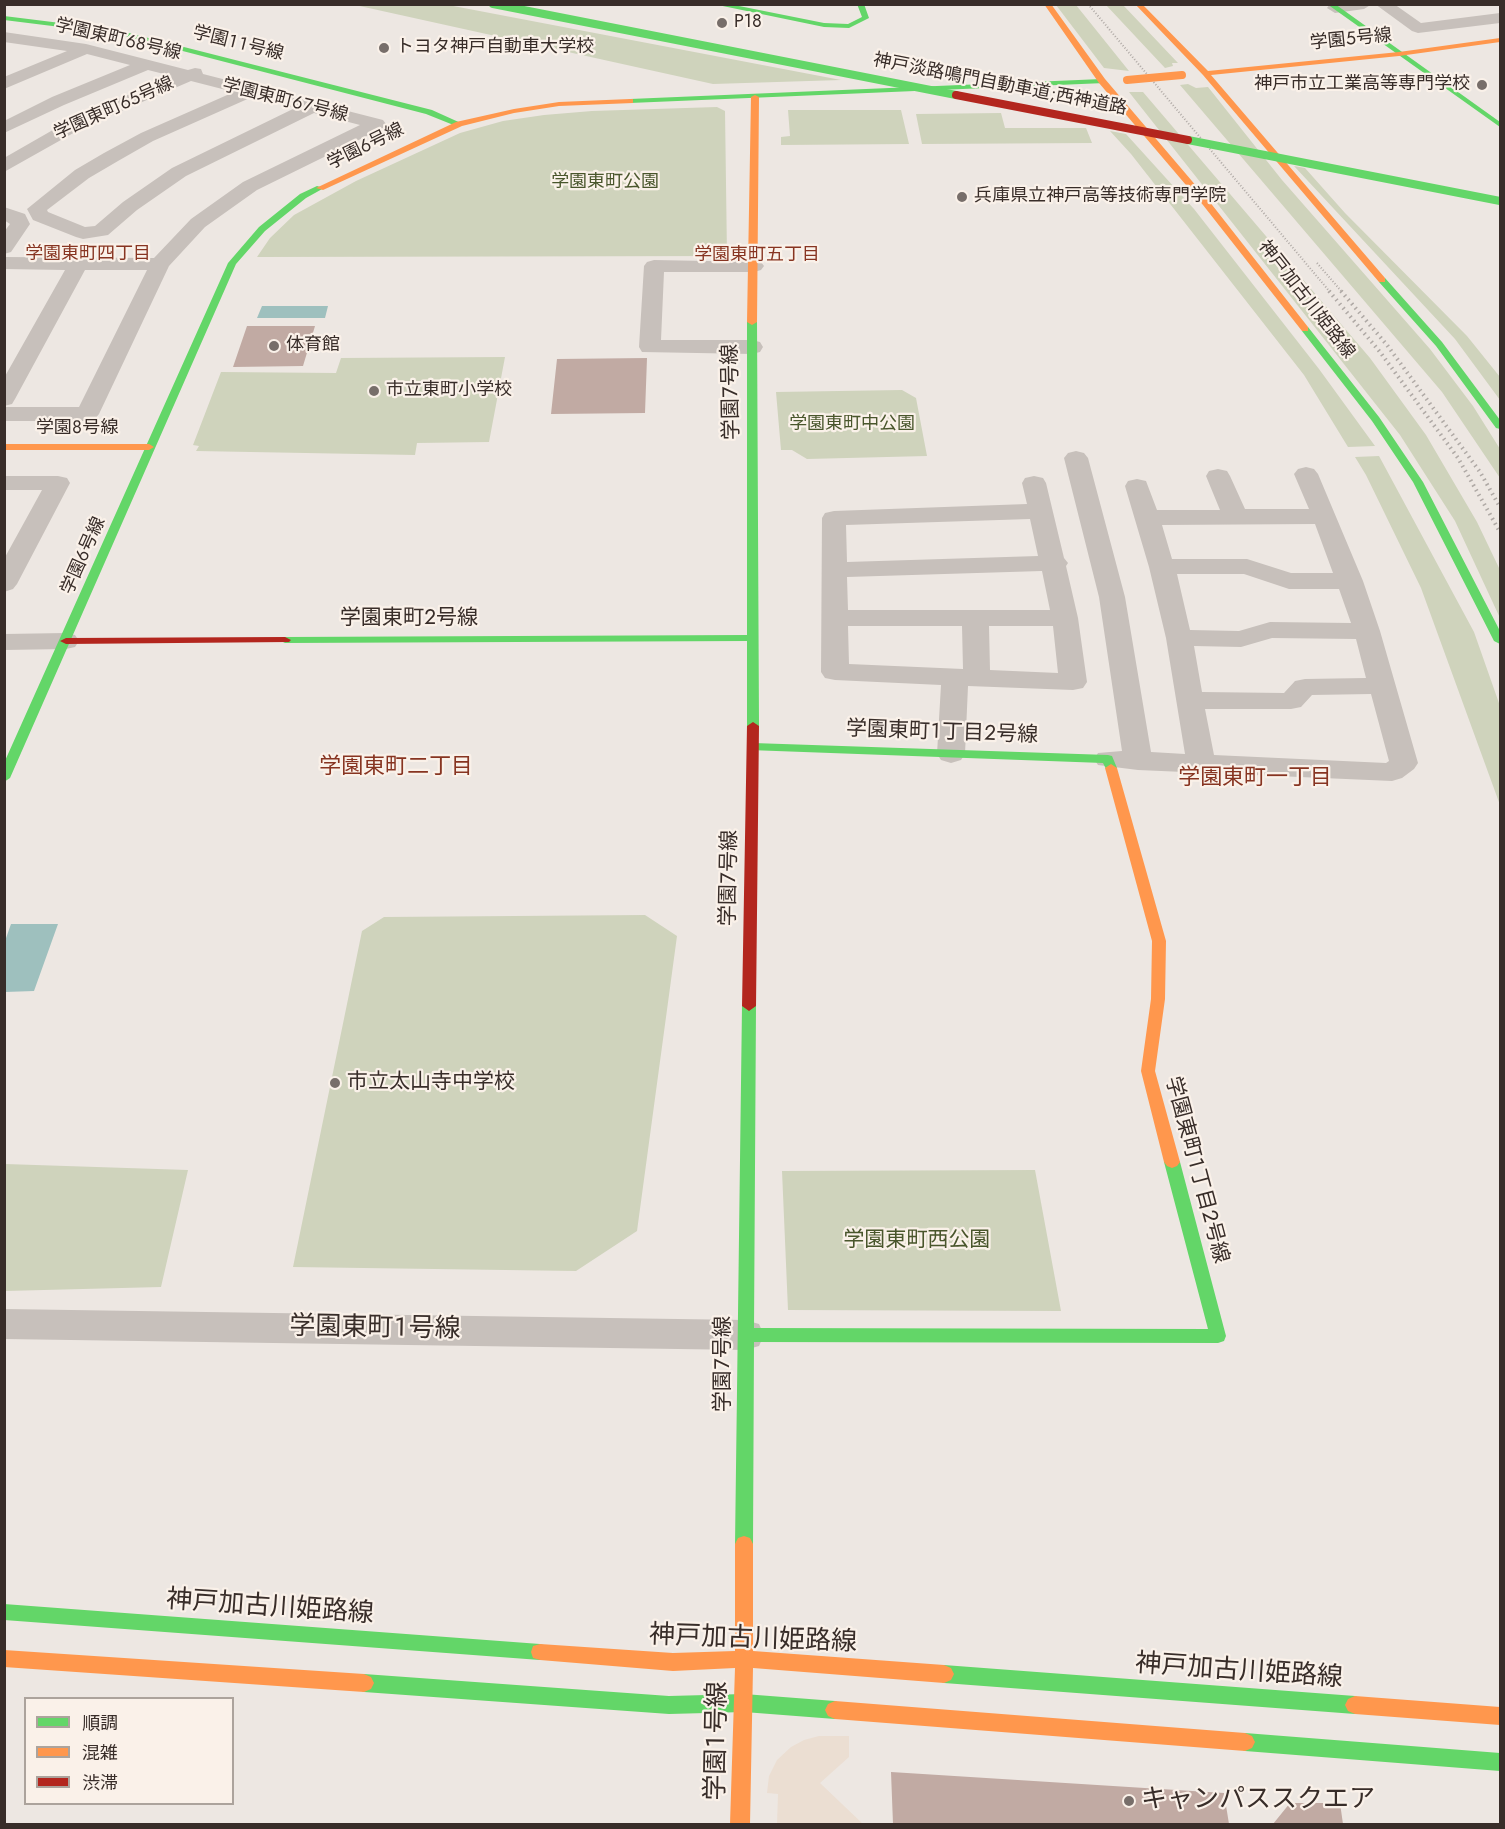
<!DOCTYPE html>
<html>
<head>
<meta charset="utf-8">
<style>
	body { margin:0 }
	#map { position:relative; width:1505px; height:1829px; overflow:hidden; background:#ede7e2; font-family:Jost,"Noto Sans JP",sans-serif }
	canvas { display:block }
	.frame { position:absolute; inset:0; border:6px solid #382d29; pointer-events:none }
	.legend { position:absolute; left:24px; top:1697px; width:210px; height:108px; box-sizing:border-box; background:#faf1e9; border:2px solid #aca39c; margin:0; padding:8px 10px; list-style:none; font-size:18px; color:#382d29 }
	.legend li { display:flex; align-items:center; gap:12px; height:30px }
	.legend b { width:30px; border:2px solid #aca39c }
</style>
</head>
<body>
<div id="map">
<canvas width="1505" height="1829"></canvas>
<div class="frame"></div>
<ul class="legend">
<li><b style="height:8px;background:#63d668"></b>順調</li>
<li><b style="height:8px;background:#ff974d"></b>混雑</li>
<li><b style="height:8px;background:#b3261e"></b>渋滞</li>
</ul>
</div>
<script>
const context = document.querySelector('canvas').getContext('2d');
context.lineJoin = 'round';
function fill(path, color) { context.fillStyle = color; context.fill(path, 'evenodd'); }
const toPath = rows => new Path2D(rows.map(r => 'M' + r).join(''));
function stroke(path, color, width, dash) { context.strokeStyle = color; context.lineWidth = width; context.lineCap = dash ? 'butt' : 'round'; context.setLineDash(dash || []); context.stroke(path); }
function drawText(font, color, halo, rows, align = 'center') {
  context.font = font + ' Jost,"Noto Sans JP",sans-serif'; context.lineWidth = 4.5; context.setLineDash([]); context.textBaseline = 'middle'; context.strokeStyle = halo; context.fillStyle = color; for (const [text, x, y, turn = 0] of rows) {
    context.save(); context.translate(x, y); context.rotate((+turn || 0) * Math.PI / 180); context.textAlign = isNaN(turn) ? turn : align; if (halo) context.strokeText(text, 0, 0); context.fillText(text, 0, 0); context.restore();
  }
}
const green = toPath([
	[355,5,448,5,841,80,713,84],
	[1056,5,1076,5,1129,71,1104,68],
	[1106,5,1123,5,1178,63,1172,63,1173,66,1165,68],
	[1188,84,1196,88,1208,87,1282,180,1430,349,1473,406,1500,449,1500,478,1442,392,1180,85],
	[1129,92,1143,92,1370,358,1426,435,1477,522,1500,570,1500,618,1455,521,1400,435],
	[717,107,725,111,727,256,257,257,270,238,294,215,356,181,460,133,503,121,544,115,592,111],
	[788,110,901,110,909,144,781,145,781,137,790,136],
	[1001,113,1005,128,1086,128,1092,143,922,144,916,114],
	[1110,131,1126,134,1194,209,1319,369,1375,446,1348,447,1304,375,1131,154],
	[1294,166,1305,168,1345,213,1467,336,1500,377,1500,400,1455,339],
	[505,357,489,442,417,443,415,455,196,451,199,446,193,445,221,372,336,373,341,358],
	[902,390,916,398,927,456,807,459,792,450,781,450,776,392],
	[1379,456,1474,632,1500,706,1500,805,1421,588,1366,475,1355,457],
	[645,915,677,936,637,1231,576,1271,293,1267,362,931,384,917],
	[5,1164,188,1170,161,1287,5,1291],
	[1035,1170,1061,1311,788,1310,782,1171]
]);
const plaza = toPath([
	[819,1736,849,1736,849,1757,820,1783,863,1824,777,1824,778,1794,767,1793,769,1776,777,1760,791,1747,804,1740]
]);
const water = toPath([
	[262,306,328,306,325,318,257,318],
	[11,924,58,924,34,991,5,992,5,941]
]);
const building = toPath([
	[247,326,315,326,303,366,233,367],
	[647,358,645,413,551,414,557,359],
	[891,1772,1224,1793,1229,1824,893,1824],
	[1290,1803,1340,1803,1343,1824,1273,1824]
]);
const street = toPath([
	[1330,4,1372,4,1364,9,1335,13,1327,8,1330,4],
	[1375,4,1394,4,1421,23,1500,13,1500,23,1418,33,1412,31,1375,4],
	[4,32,86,44,188,70,195,68,201,69,203,74,383,120,386,124,383,128,257,190,205,227,169,266,99,414,95,419,87,421,4,421,4,407,79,407,147,270,85,270,15,399,12,404,4,406,4,378,65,270,4,269,4,257,154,258,191,219,243,182,360,125,314,113,186,176,137,210,108,235,83,239,76,237,33,220,27,209,75,170,104,153,141,133,234,92,191,81,84,127,4,172,4,158,72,119,172,76,148,70,64,105,4,133,4,121,52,97,130,65,87,54,4,89,4,77,67,51,4,42,4,32],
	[252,97,295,108,172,168,123,202,95,226,85,227,48,212,47,210,89,178,118,161,153,141,252,97],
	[4,207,25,214,30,224,11,252,4,254,4,232,10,224,4,220,4,207],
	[654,260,761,262,764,266,761,270,754,272,664,272,661,340,752,340,760,342,763,347,760,352,752,354,642,352,639,347,644,266,647,262,654,260],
	[1076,451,1084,453,1088,458,1125,597,1151,752,1185,754,1166,638,1149,567,1125,486,1128,481,1137,479,1146,481,1157,510,1220,510,1206,476,1209,471,1218,469,1227,471,1230,476,1245,509,1309,509,1294,474,1298,469,1306,467,1314,469,1318,474,1363,581,1380,631,1418,763,1414,769,1402,778,1392,781,1138,770,1098,765,1094,759,1098,753,1122,751,1099,597,1064,458,1068,453,1076,451],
	[1315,524,1333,573,1291,573,1247,559,1172,559,1162,525,1315,524],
	[1177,574,1244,574,1289,589,1339,589,1351,623,1270,622,1239,631,1190,630,1177,574],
	[1272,638,1356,639,1366,678,1305,679,1295,681,1284,693,1202,692,1194,646,1241,647,1272,638],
	[1371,694,1389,761,1386,763,1214,755,1205,709,1291,709,1301,707,1312,695,1371,694],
	[4,476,58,476,67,478,70,483,17,584,13,589,4,592,4,559,42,490,4,490,4,476],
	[1034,476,1043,478,1046,483,1064,558,1068,563,1066,566,1078,618,1087,682,1083,688,1073,690,968,686,965,754,961,760,951,763,941,760,937,754,941,685,835,680,825,678,821,672,822,518,825,513,834,511,1027,504,1022,483,1025,478,1034,476],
	[1030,519,1038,556,847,562,846,525,1030,519],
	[1042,571,1050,610,848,610,847,577,1042,571],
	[848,626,962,626,963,669,849,664,848,626],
	[989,626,1053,626,1058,673,990,670,989,626],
	[66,633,75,635,79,641,75,647,66,649,4,650,4,634,66,633],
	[4,1309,745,1320,759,1324,764,1335,759,1346,745,1350,4,1339,4,1309]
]);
const fast = toPath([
	[713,4,729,4,824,23,848,24,862,17,857,4,864,4,869,18,849,28,824,27,713,4],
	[1327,4,1335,4,1500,122,1500,127,1327,4],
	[4,16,117,30,432,110,463,124,456,126,426,114,117,34,4,20,4,16],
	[1102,79,1105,79,1105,83,630,103,626,101,630,99,1102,79],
	[317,186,324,188,306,198,265,231,236,264,10,778,4,782,4,763,228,263,259,227,300,194,317,186],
	[1379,278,1385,278,1442,342,1500,420,1500,429,1496,428,1436,346,1379,282,1379,278],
	[752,319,757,322,759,726,757,729,753,730,747,726,747,641,285,643,279,640,285,637,747,635,747,322,752,319],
	[1302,327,1308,327,1379,417,1423,482,1500,631,1500,644,1494,641,1413,482,1372,421,1302,331,1302,327],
	[753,743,1108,755,1112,756,1117,768,1115,771,1107,771,1103,763,749,750,747,747,749,744,753,743],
	[749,1001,756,1006,754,1328,1208,1329,1164,1162,1167,1158,1172,1156,1177,1158,1180,1162,1226,1336,1224,1341,1218,1343,754,1342,753,1544,750,1550,744,1552,738,1550,735,1544,742,1006,749,1001],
	[4,1604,540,1644,547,1646,549,1652,547,1658,540,1660,4,1620,4,1604],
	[944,1665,1355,1696,1362,1699,1365,1705,1362,1711,1355,1714,944,1683,937,1680,934,1674,937,1668,944,1665],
	[364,1674,669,1696,744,1694,835,1701,842,1704,845,1710,842,1716,835,1719,744,1712,669,1714,364,1692,357,1689,354,1683,357,1677,364,1674],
	[1245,1733,1500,1753,1500,1771,1245,1751,1238,1748,1235,1742,1238,1736,1245,1733]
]);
const slow = toPath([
	[1044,4,1051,4,1105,79,1209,201,1308,327,1308,331,1302,331,1203,205,1099,83,1044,4],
	[1135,4,1142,4,1208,71,1399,52,1500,38,1500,42,1399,56,1211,75,1385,278,1385,282,1379,282,1203,75,1135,4],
	[755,95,759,97,757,322,752,325,747,322,751,97,755,95],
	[630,99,633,99,633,103,559,106,514,113,462,126,323,190,316,188,456,122,514,109,559,102,630,99],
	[4,444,149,444,154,447,149,450,4,450,4,444],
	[1111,764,1117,768,1166,941,1165,999,1155,1071,1180,1162,1177,1166,1172,1168,1167,1166,1164,1162,1141,1071,1151,999,1152,941,1105,768,1111,764],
	[744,1536,750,1538,753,1544,753,1651,944,1665,951,1668,954,1674,951,1680,944,1683,753,1668,750,1824,730,1824,735,1668,673,1671,540,1660,533,1658,531,1652,533,1646,540,1644,673,1653,735,1651,735,1544,738,1538,744,1536],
	[4,1650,364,1674,371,1677,374,1683,371,1689,364,1692,4,1667,4,1650],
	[1355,1696,1500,1707,1500,1725,1355,1714,1348,1711,1345,1705,1348,1699,1355,1696],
	[835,1701,1245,1733,1252,1736,1255,1742,1252,1748,1245,1751,835,1719,828,1716,825,1710,828,1704,835,1701]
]);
const jam = toPath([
	[285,637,291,640,289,642,66,644,60,641,66,638,285,637],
	[753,722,759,726,756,1006,749,1011,742,1006,747,726,753,722]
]);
const railFar1 = toPath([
	[1088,4,1330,292],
	[1317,263,1342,292]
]);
const rail = toPath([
	[1329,291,1380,352,1458,458,1500,532],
	[1341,291,1387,345,1480,472,1500,507]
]);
const fastBridge = toPath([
	[493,4,956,95],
	[1188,140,1500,201]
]);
const slowBridge = toPath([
	[1127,80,1182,75]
]);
const jamBridge = toPath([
	[956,95,1188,140]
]);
const markers = [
	[722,23,6,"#776e6a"],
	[384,48,6,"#776e6a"],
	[1482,85,6,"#776e6a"],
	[962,197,6,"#776e6a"],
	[274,346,6,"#776e6a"],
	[374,391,6,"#776e6a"],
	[335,1083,6,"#776e6a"],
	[1129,1801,6,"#776e6a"]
];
const farPoinames = [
	["P18",734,23],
	["トヨタ神戸自動車大学校",396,48],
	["神戸市立工業高等専門学校",1470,85,"right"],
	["兵庫県立神戸高等技術専門学院",974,197],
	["体育館",286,346],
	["市立東町小学校",386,391]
];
const farStreetnames = [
	["学園東町６８号線",118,40,13],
	["学園５号線",1351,40,-6],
	["学園１１号線",238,44,14],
	["神戸淡路鳴門自動車道;西神道路",1000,85,11],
	["学園東町６７号線",285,101,14],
	["学園東町６５号線",114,109,-24],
	["学園６号線",366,147,-26],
	["神戸加古川姫路線",1306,300,52],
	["学園８号線",77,429],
	["学園６号線",84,556,-66]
];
const farParknames = [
	["学園東町公園",605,183],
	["学園東町中公園",852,425]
];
const farNeighbourhoodnames = [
	["学園東町四丁目",88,255],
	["学園東町五丁目",757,256]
];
const streetNames = [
	["学園７号線",732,392,-91],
	["学園東町２号線",409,619],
	["学園東町１丁目２号線",942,733,2],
	["学園７号線",730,878,-89],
	["学園東町１丁目２号線",1196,1170,75],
	["学園７号線",724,1364,-90]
];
const poiNames = [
	["市立太山寺中学校",347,1083]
];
const parkNames = [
	["学園東町西公園",917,1241]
];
const neighbourhoodNames = [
	["学園東町二丁目",396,768],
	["学園東町一丁目",1255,779]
];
const nearStreetnames = [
	["学園東町１号線",375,1329,1],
	["神戸加古川姫路線",270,1608,4],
	["神戸加古川姫路線",753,1640,2],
	["神戸加古川姫路線",1239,1672,4],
	["学園１号線",718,1741,-89]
];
const nearPoinames = [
	["キャンパススクエア",1141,1801]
];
fill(green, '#cfd3bc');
fill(plaza, '#ebded2');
fill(water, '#9ec0be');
fill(building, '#c1aaa3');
fill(street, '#c7c0bb');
fill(fast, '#63d668');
fill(slow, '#ff974d');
fill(jam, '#b3261e');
stroke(railFar1, '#afa9a5', 2, [1, 2]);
stroke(rail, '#afa9a5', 4, [1.5, 4]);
stroke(fastBridge, '#63d668', 8);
stroke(slowBridge, '#ff974d', 8);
stroke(jamBridge, '#b3261e', 8);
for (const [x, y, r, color] of markers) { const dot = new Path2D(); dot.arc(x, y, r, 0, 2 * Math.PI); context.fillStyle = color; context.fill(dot); stroke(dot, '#faf1e9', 2); }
drawText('18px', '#382d29', '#faf1e9', farPoinames, 'left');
drawText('18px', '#382d29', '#faf1e9', farStreetnames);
drawText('18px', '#49562c', '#faf1e9', farParknames);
drawText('18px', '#873421', '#faf1e9', farNeighbourhoodnames);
drawText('21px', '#382d29', '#faf1e9', streetNames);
drawText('21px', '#382d29', '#faf1e9', poiNames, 'left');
drawText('21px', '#49562c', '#faf1e9', parkNames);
drawText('22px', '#873421', '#faf1e9', neighbourhoodNames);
drawText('26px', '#382d29', '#faf1e9', nearStreetnames);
drawText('26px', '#382d29', '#faf1e9', nearPoinames, 'left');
</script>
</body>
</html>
